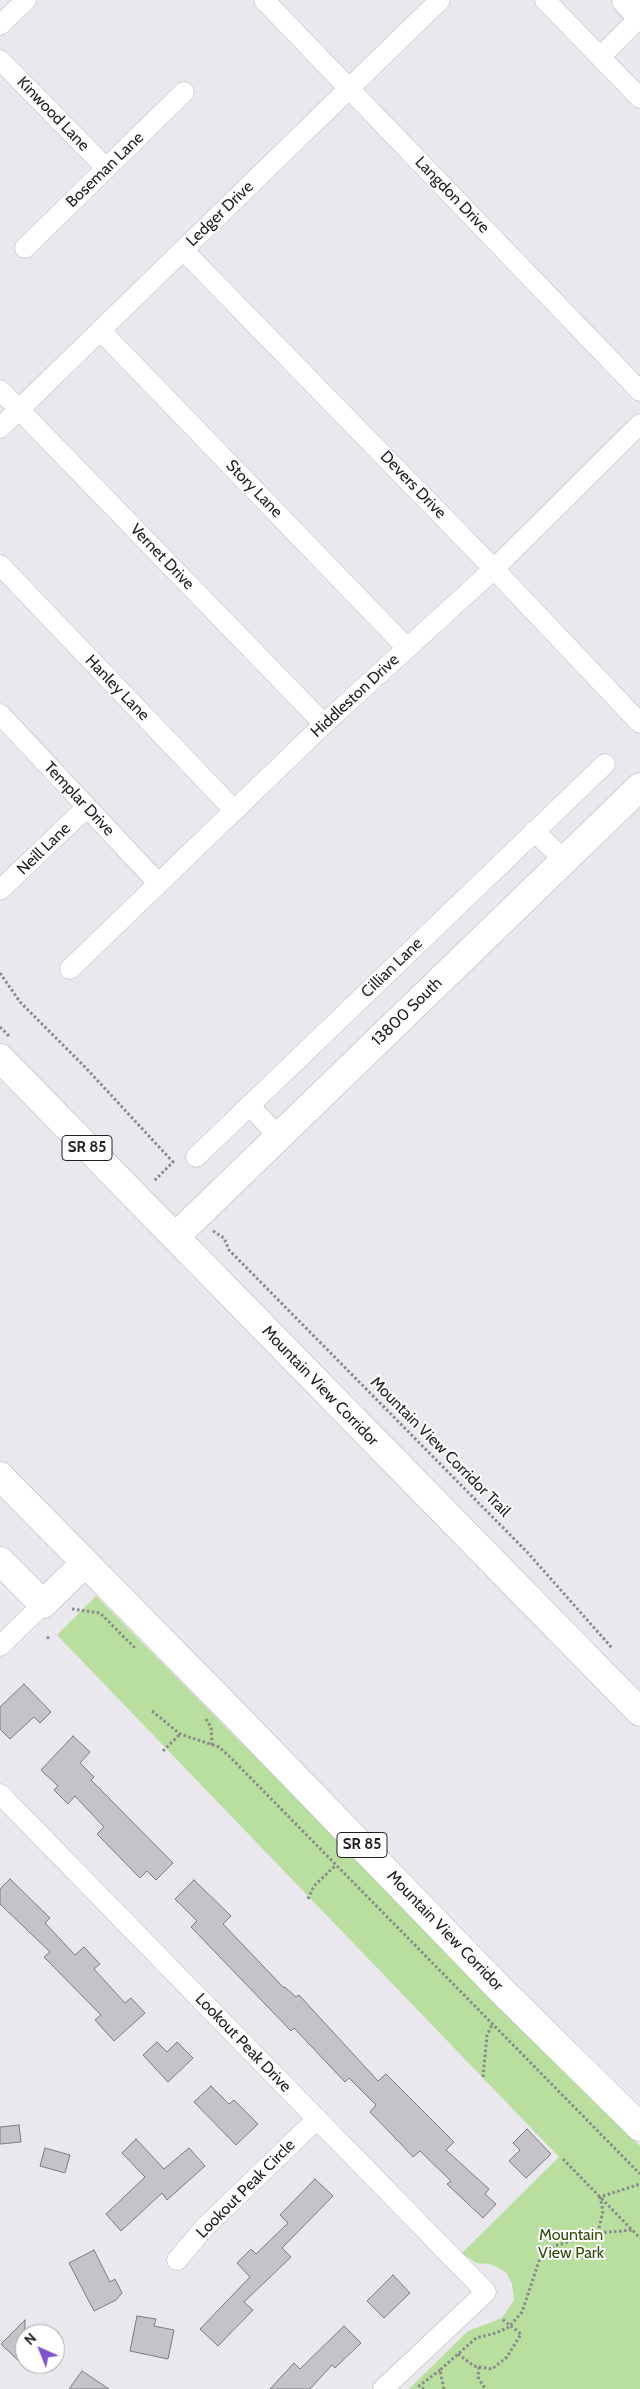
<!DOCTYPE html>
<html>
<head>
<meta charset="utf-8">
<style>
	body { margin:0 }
	#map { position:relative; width:640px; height:2389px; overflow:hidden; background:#eae8ee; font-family:Cabin,sans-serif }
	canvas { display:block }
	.north { position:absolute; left:15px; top:2324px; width:50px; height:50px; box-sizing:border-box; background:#fff; border:1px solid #a5a5a6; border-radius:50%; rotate:316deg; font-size:14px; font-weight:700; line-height:20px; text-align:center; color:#1f1f21 }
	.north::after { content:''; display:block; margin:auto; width:18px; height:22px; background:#7c51ca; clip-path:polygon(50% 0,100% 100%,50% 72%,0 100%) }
</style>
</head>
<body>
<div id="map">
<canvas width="640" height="2389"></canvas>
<div class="north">N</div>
</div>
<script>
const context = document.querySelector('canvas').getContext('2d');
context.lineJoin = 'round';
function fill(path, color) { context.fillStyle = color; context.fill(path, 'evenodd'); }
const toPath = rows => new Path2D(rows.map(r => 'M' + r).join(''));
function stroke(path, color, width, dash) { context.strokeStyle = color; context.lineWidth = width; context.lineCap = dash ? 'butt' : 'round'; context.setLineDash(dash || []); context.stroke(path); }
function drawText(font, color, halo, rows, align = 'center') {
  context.font = font + ' Cabin,sans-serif'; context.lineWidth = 4; context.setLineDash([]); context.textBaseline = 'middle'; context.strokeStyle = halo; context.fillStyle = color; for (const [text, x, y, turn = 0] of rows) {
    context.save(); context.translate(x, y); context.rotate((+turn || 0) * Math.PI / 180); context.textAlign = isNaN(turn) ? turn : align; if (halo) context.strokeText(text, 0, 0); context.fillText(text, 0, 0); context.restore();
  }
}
const green = toPath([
	[96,1596,640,2146,640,2389,409,2389,468,2331,502,2318,514,2300,512,2284,506,2272,490,2264,476,2263,462,2253,559,2157,57,1635]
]);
const building = toPath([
	[24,1684,51,1712,40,1723,34,1717,10,1739,0,1729,0,1707,24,1684],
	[73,1736,90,1752,80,1763,94,1777,91,1780,173,1863,156,1880,147,1871,140,1878,97,1834,104,1827,75,1796,68,1804,54,1790,58,1786,41,1770,73,1736],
	[10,1879,50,1918,45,1923,75,1955,84,1947,100,1964,94,1969,125,2003,131,1998,145,2013,114,2041,95,2020,101,2015,44,1957,50,1952,0,1904,0,1889,10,1879],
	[194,1880,231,1916,223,1924,284,1988,285,1987,296,1997,299,1995,378,2081,386,2074,454,2142,446,2150,489,2189,485,2194,496,2204,483,2218,447,2184,451,2181,420,2151,413,2157,400,2143,370,2112,376,2105,349,2078,345,2082,294,2028,291,2031,191,1927,197,1921,175,1899,194,1880],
	[157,2042,167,2052,177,2042,193,2058,168,2082,143,2055,157,2042],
	[211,2086,229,2104,234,2100,258,2124,236,2145,194,2102,211,2086],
	[19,2125,21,2142,0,2144,0,2127,19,2125],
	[527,2129,551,2154,526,2178,509,2161,520,2150,513,2143,527,2129],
	[136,2139,164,2169,189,2148,205,2166,167,2200,162,2193,121,2231,106,2214,145,2177,122,2153,136,2139],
	[45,2148,70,2155,65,2173,40,2166,45,2148],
	[315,2179,333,2196,282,2248,291,2257,244,2302,253,2310,218,2346,200,2329,250,2277,237,2263,251,2249,256,2254,288,2223,280,2215,315,2179],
	[94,2250,110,2282,115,2279,122,2293,116,2300,94,2311,69,2263,94,2250],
	[393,2275,410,2293,384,2318,367,2301,393,2275],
	[137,2316,156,2319,154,2326,174,2330,168,2359,130,2351,137,2316],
	[25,2320,25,2367,1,2344,25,2320],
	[344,2326,361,2343,335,2368,332,2365,310,2389,270,2389,294,2363,300,2369,344,2326],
	[82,2371,109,2389,69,2389,82,2371]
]);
const path = toPath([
	[0,973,20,1002,85,1067,173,1162,153,1182],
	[0,1027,10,1037],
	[213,1231,224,1238,229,1250,528,1553,612,1648],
	[72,1609,100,1613,136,1649],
	[48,1639,48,1634],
	[152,1711,180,1734,219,1747,229,1756,640,2174],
	[206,1719,211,1727,212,1745],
	[163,1751,180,1734],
	[308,1899,314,1886,336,1865],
	[483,2077,487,2035,492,2025],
	[563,2159,640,2238],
	[598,2233,603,2211,600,2197,640,2184],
	[458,2354,474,2366,492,2369,507,2357,521,2334,502,2319],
	[479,2367,478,2377,485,2389],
	[424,2389,419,2386,440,2370],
	[444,2389,440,2370,476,2338,496,2333,509,2327,522,2312,540,2258,551,2247,598,2233,633,2230]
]);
const street = toPath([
	[264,0,640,391],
	[545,0,640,98],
	[0,25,26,0],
	[600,57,640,17],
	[0,60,106,168],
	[25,248,184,92],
	[183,250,494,569,640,723],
	[100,330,407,648],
	[0,390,324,724],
	[0,428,440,0],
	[0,565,234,810],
	[0,714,158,883],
	[534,831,564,860],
	[0,890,87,807],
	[70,969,324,724,494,569,640,424],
	[249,1105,279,1137],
	[196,1157,605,764],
	[0,1646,43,1604],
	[0,1794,486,2292,383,2389],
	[177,2260,205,2227,317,2119]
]);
const secondary = toPath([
	[626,0,640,15],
	[175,1237,640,787],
	[0,1561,43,1604,85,1563]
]);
const highway = toPath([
	[0,1058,640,1712],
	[0,1476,239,1719,500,1989,640,2127]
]);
const shields = [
	[87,1148,50],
	[362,1845,50]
];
const shieldNames = [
	["SR 85",87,1148],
	["SR 85",362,1845]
];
const streetNames = [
	["Kinwood Lane",53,114,46],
	["Boseman Lane",105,170,-44],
	["Langdon Drive",452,195,46],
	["Ledger Drive",220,214,-44],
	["Devers Drive",413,485,46],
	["Story Lane",254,489,46],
	["Vernet Drive",162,557,46],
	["Hanley Lane",117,688,46],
	["Hiddleston Drive",355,696,-43],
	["Templar Drive",79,799,47],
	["Neill Lane",44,849,-44],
	["Cillian Lane",392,968,-44],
	["13800 South",407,1012,-44],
	["Mountain View Corridor",320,1386,46],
	["Mountain View Corridor Trail",440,1447,45],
	["Mountain View Corridor",445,1931,46],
	["Lookout Peak Drive",243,2043,46],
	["Lookout Peak Circle",246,2189,-45]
];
const parkNames = [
	["Mountain",571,2235],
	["View Park",571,2253]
];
fill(green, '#b9df9f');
fill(building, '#c4c3c8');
stroke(building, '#7d7b80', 1);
stroke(street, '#b8b6bc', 21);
stroke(secondary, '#b8b6bc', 29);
stroke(highway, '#b8b6bc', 29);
stroke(path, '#8a898d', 3, [2.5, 2.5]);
stroke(street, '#fff', 20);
stroke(secondary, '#fff', 28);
stroke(highway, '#fff', 28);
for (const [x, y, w] of shields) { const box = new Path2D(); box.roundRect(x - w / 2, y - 12.5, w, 25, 4); context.fillStyle = '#fff'; context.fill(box); stroke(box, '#1f1f21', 1); }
drawText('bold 15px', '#1f1f21', null, shieldNames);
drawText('16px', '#1f1f21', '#fff', streetNames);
drawText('16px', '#2d4f07', '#fff', parkNames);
</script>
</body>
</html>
